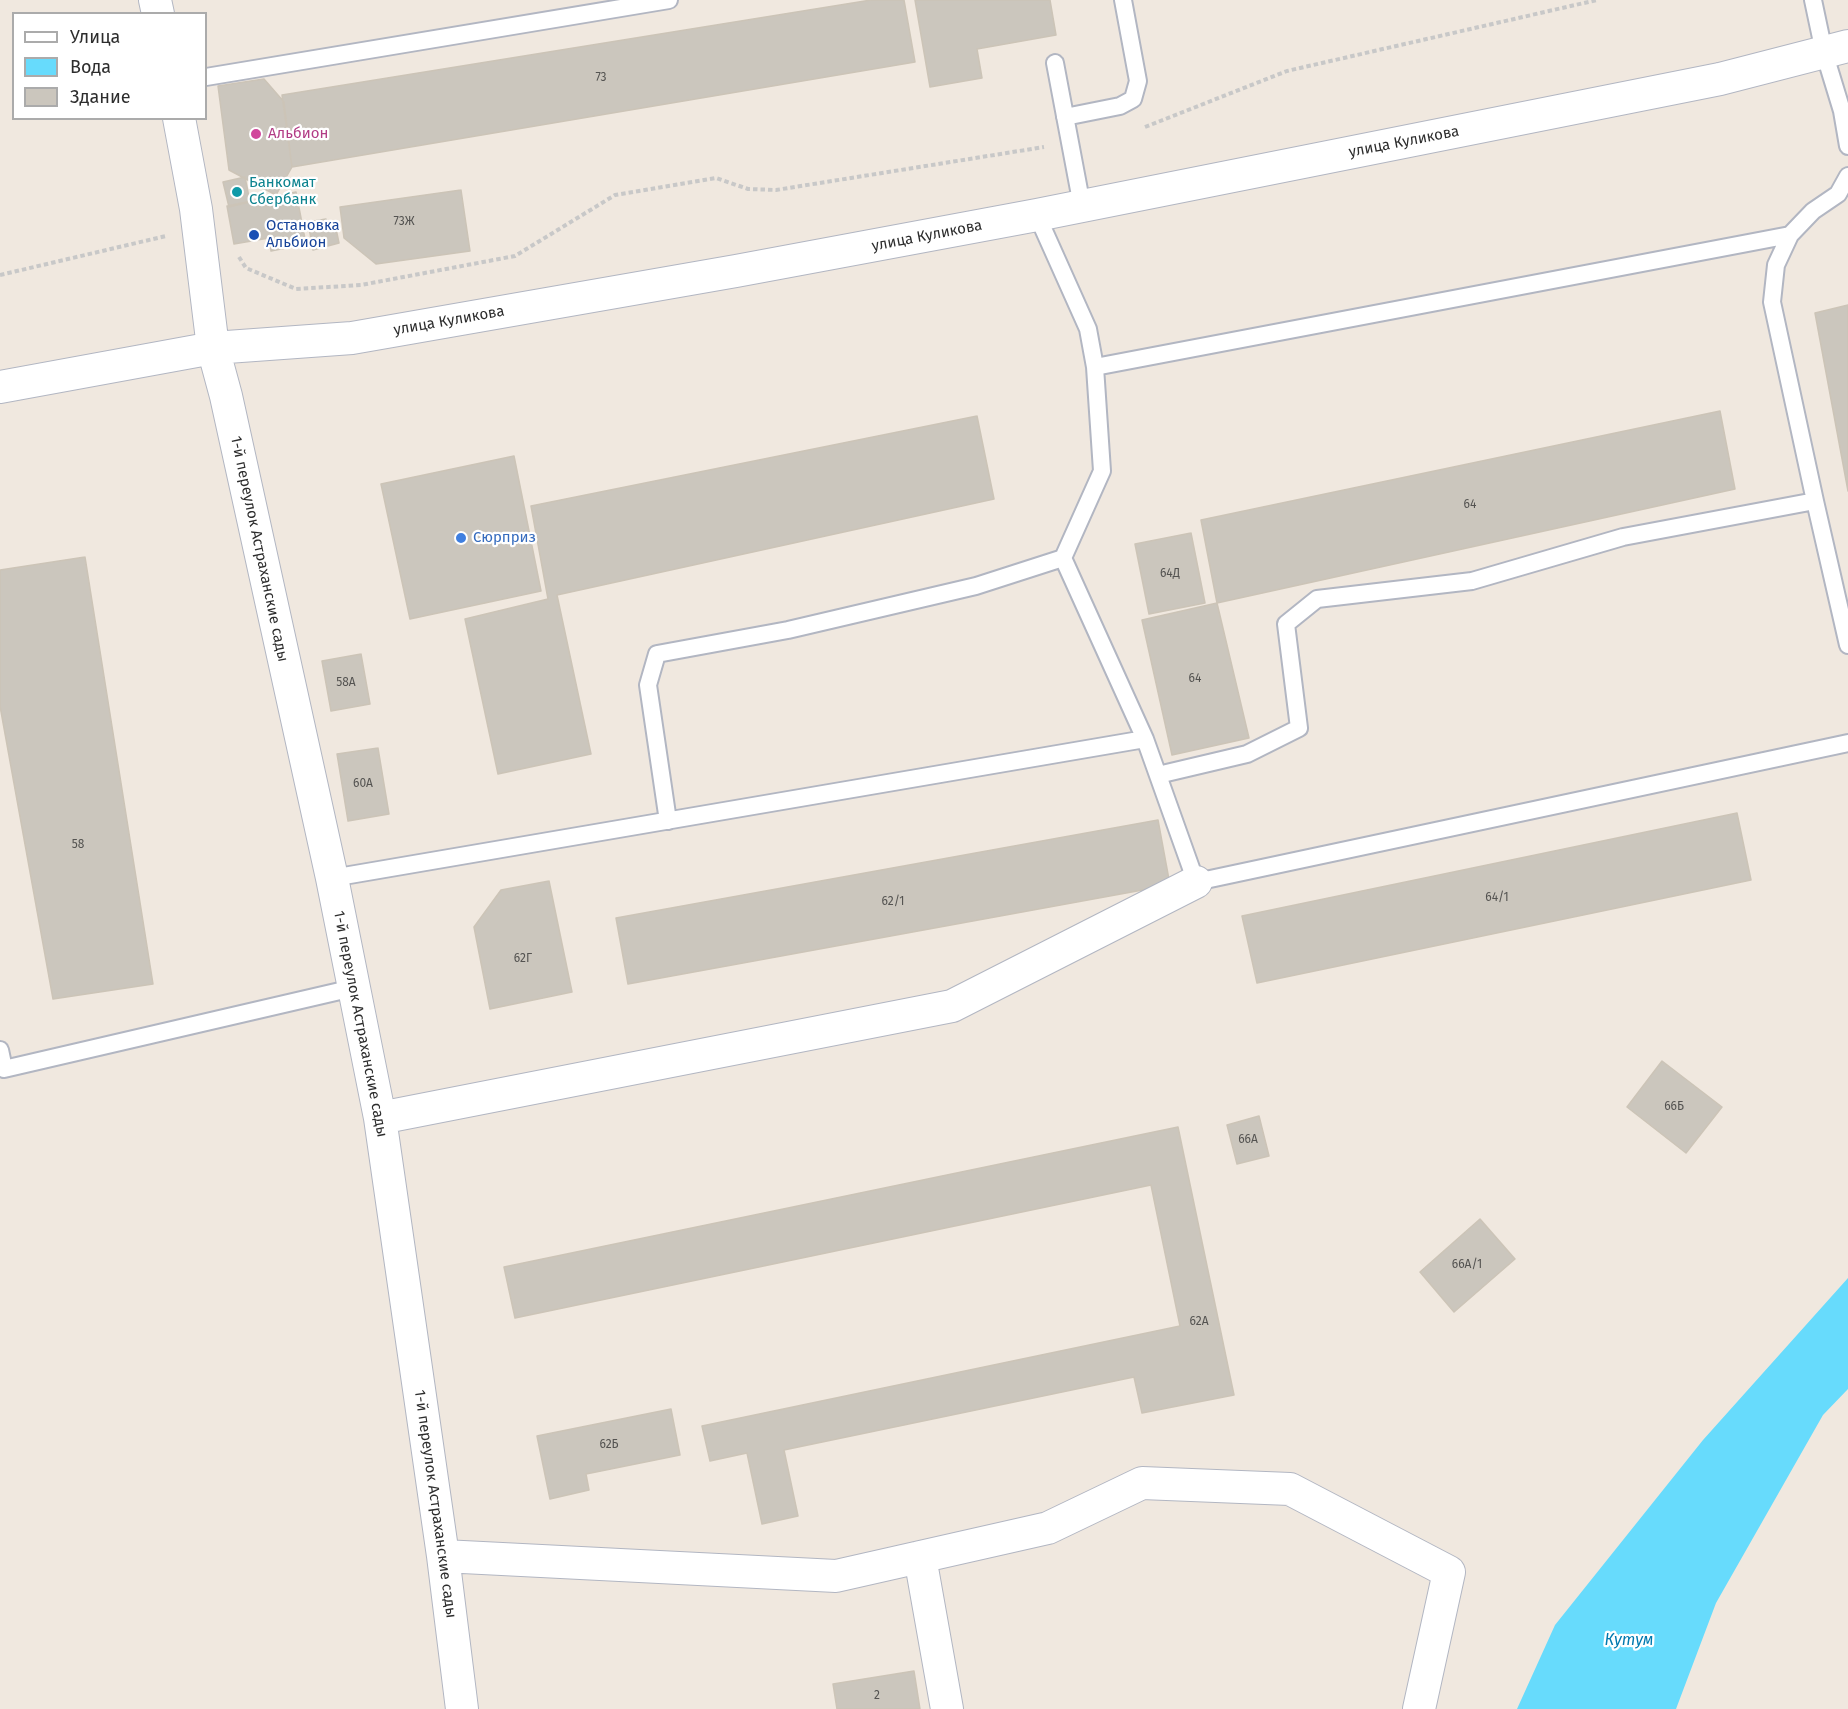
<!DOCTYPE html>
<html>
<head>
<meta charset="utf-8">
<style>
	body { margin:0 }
	#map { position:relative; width:1848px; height:1709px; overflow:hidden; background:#f0e8df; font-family:"Fira Sans",sans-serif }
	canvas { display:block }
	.legend { position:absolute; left:12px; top:12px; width:195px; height:108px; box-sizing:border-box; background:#fff; border:2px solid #ababab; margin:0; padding:8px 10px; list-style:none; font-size:18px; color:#2d2d2d }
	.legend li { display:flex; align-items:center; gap:12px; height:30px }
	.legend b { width:30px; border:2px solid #ababab }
</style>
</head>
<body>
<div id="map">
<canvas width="1848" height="1709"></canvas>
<ul class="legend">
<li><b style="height:8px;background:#fff"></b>Улица</li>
<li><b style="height:16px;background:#67dbfc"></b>Вода</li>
<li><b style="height:16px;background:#cbc6bd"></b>Здание</li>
</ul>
</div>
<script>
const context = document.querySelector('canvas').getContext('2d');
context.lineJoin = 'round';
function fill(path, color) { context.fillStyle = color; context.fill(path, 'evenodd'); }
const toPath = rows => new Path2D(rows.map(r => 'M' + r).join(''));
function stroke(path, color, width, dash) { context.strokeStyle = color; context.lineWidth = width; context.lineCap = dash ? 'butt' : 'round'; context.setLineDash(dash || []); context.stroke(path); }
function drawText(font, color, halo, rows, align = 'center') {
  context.font = font + ' "Fira Sans",sans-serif'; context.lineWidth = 4.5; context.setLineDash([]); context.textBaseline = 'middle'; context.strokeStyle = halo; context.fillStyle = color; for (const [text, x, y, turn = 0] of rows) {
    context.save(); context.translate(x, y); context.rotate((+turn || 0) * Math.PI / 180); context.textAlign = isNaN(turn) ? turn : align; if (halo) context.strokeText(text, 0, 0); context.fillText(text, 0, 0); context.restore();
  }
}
const water = toPath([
	[1848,1278,1848,1389,1823,1415,1716,1603,1676,1709,1517,1709,1555,1625,1703,1440]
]);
const building = toPath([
	[871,0,904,0,915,62,292,167,282,95,871,0],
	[915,0,1050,0,1056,35,977,49,982,78,930,87,915,0],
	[264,79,284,102,292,167,276,195,229,170,218,86,264,79],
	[245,177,250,202,229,207,223,182,245,177],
	[461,190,470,251,376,264,344,238,340,207,461,190],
	[296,192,306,244,271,251,269,238,234,244,227,206,296,192],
	[326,219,327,225,335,224,339,243,313,250,308,222,326,219],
	[1848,305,1848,491,1815,313,1848,305],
	[1720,411,1735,489,1217,603,1201,520,1720,411],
	[977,416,994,499,557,595,591,754,498,774,465,619,548,599,531,506,977,416],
	[514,456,541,591,410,619,381,484,514,456],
	[1191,533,1205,603,1149,614,1135,544,1191,533],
	[85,557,153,984,53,999,0,706,0,570,85,557],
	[1217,603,1249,738,1172,755,1142,620,1217,603],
	[361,654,370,704,331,711,322,661,361,654],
	[378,748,389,814,348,821,337,754,378,748],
	[1737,813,1751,880,1257,983,1242,916,1737,813],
	[1158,820,1170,885,628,984,616,918,1158,820],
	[549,881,572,992,490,1009,474,927,501,890,549,881],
	[1662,1061,1722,1107,1686,1153,1627,1107,1662,1061],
	[1259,1116,1269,1156,1237,1164,1227,1125,1259,1116],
	[1178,1127,1234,1395,1142,1413,1134,1377,784,1450,798,1516,762,1524,747,1453,710,1461,702,1426,1180,1326,1151,1185,515,1318,504,1267,1178,1127],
	[1480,1219,1515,1259,1454,1312,1420,1272,1480,1219],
	[671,1409,680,1455,586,1474,589,1490,550,1499,537,1436,671,1409],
	[914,1671,920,1709,837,1709,833,1684,914,1671]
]);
const path = toPath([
	[1145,127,1287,71,1597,0],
	[239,257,246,268,296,289,361,285,515,256,615,195,716,178,748,189,776,190,1044,147],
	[0,275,166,236]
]);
const lane = toPath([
	[1813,0,1824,52,1842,111,1848,146],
	[1055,63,1082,206],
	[206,77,669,0],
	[1065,117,1120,106,1133,99,1138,81,1123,0],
	[1848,176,1838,194,1813,211,1790,235,1776,265,1772,302,1815,501,1848,645],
	[1095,367,1790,235],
	[1063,558,1145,739],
	[1158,775,1247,754,1299,728,1286,624,1317,599,1472,581,1623,537,1815,501],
	[668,821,648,685,657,654,788,630,976,586,1063,558,1102,471,1095,367,1088,329,1037,215],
	[332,878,1145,739,1196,882,1848,743],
	[0,1050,4,1069,353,988]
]);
const street = toPath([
	[155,0,158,14],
	[179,118,196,209,213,348,226,396,332,878,380,1118,443,1556,462,1709],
	[0,387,213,348,352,338,736,271,1037,215,1720,79,1848,46],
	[380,1118,952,1006,1196,882],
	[443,1556,836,1576,1048,1528,1142,1483,1290,1489,1449,1572,1419,1709],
	[920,1557,947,1709]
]);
const markers = [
	[256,134,6,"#d1479c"],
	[237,192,6,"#0f9aa8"],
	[254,235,6,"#1a4fb4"],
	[461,538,6,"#3f7fe0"]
];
const numberNames = [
	["73",601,78],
	["73Ж",404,222],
	["64",1470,505],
	["64Д",1170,574],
	["64",1195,679],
	["58А",346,683],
	["60А",363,784],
	["58",78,845],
	["64/1",1497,898],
	["62/1",893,902],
	["62Г",523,959],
	["66Б",1674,1107],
	["66А",1248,1140],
	["66А/1",1467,1265],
	["62А",1199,1322],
	["62Б",609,1445],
	["2",877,1696]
];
const hotelNames = [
	["Альбион",268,134]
];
const streetNames = [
	["улица Куликова",1404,142,-11],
	["улица Куликова",927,236,-11],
	["улица Куликова",449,321,-10],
	["1-й переулок Астраханские сады",259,549,78],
	["1-й переулок Астраханские сады",360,1024,79],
	["1-й переулок Астраханские сады",435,1504,82]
];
const cultureNames = [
	["Банкомат",249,183],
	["Сбербанк",249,200]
];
const transitNames = [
	["Остановка",266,226],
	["Альбион",266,243]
];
const shopNames = [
	["Сюрприз",473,538]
];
const waterNames = [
	["Кутум",1629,1641]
];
fill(water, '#67dbfc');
fill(building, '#cbc6bd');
stroke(building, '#ccc4b7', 1.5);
stroke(lane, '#b2b6c2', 20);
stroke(street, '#b2b6c2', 34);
stroke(path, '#c8c8c8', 4, [4.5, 3]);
stroke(lane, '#fff', 16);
stroke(street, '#fff', 32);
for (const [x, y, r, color] of markers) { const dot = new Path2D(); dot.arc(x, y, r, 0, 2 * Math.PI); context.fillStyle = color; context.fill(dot); stroke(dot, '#fff', 2); }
drawText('12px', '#545351', null, numberNames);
drawText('15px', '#b23c85', '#fff', hotelNames, 'left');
drawText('15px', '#2d2d2d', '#fff', streetNames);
drawText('15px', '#0d838f', '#fff', cultureNames, 'left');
drawText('15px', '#164399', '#fff', transitNames, 'left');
drawText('15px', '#366cbe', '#fff', shopNames, 'left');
drawText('italic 16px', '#0079af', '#fff', waterNames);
</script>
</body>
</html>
